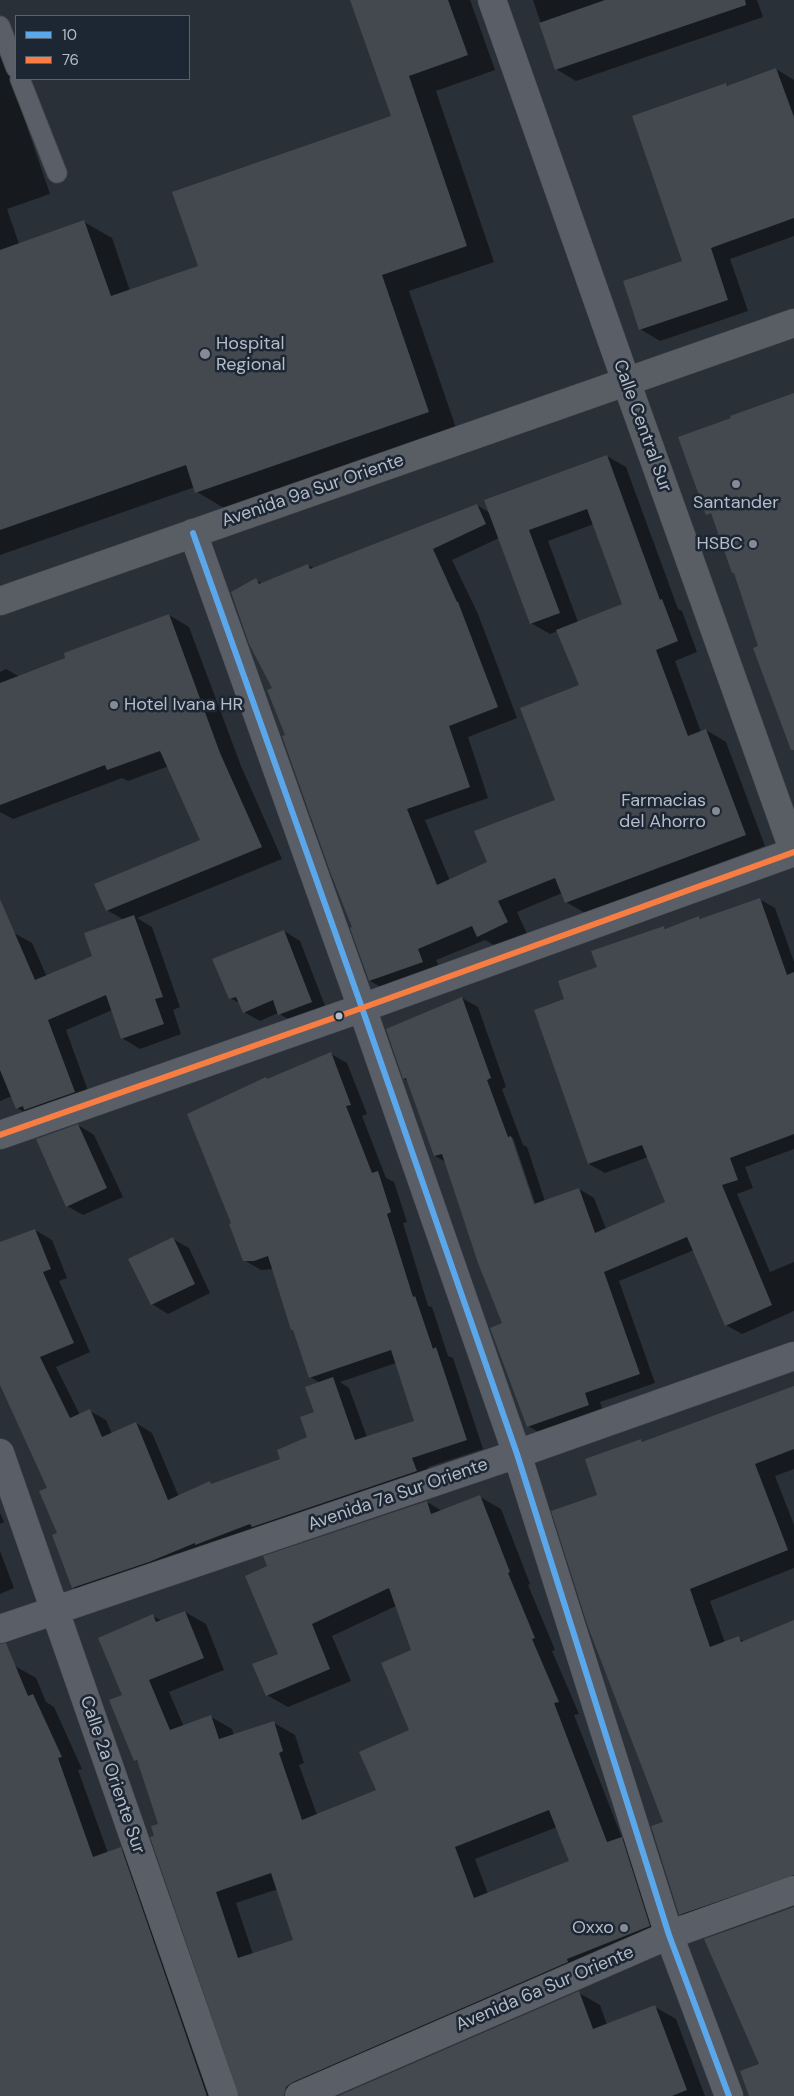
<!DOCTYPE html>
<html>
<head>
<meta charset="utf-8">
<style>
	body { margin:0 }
	#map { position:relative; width:794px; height:2096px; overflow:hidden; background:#2a3038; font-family:"DM Sans",sans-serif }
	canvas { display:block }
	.legend { position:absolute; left:15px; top:15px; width:175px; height:65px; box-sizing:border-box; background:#1d2633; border:1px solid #59626f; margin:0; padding:6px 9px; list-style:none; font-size:15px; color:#b4bcc9 }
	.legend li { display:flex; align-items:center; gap:10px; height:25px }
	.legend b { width:25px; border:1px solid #59626f }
</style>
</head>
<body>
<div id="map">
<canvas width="794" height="2096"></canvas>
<ul class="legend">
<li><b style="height:6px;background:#5aa8eb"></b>10</li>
<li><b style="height:6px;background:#f77d43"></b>76</li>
</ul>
</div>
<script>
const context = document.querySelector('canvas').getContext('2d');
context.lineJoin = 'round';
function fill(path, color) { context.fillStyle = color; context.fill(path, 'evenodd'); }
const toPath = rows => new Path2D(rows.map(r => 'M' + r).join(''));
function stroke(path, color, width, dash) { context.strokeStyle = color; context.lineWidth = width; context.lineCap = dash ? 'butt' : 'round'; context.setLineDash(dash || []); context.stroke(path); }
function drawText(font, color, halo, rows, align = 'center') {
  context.font = font + ' "DM Sans",sans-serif'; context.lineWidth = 5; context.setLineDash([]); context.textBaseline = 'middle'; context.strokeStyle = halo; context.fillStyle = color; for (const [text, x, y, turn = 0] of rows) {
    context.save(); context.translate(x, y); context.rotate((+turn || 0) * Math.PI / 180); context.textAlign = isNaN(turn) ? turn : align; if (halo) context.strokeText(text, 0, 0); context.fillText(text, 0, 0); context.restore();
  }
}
const shadow = toPath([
	[351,0,470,0,495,70,436,91,494,262,409,291,456,428,224,508,197,492,195,487,0,555,0,48,50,194,7,209,19,244,84,222,112,238,130,291,199,267,392,117],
	[533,0,757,0,763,17,576,81,556,69],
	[776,69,794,80,794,236,730,259,748,311,660,341,640,329,684,262,726,84,729,86],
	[607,456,626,467,678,609,682,611,697,652,675,661,701,732,706,730,726,742,765,846,585,913,566,902,562,893,517,912,527,934,497,947,485,940,436,960,442,973,390,992,370,981,354,927,287,735,274,688,256,580,263,584,308,565,315,569,477,505,490,513],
	[594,524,623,604,578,622,548,541],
	[499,538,531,623,550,634,558,631,580,686,556,800,489,863,450,881,425,820,488,798,468,737,517,718,478,614,452,560],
	[169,615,189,627,241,766,282,859,137,918,152,927,180,1007,173,1010,181,1034,140,1049,122,1038,112,1010,66,1030,92,1102,35,1118,17,1108,12,1096,0,1101,0,939,14,933,32,943,47,977,93,957,124,920,107,910,201,841,169,766,128,781,122,778,13,819,0,812,0,672,6,669,20,677],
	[759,899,775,908,794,962,794,1149,745,1167,753,1188,737,1194,770,1272,794,1262,794,1311,742,1334,726,1325,694,1250,619,1281,655,1383,600,1402,604,1414,543,1435,528,1426,503,1324,446,1162,435,1156,409,1081,404,1079,387,1030,462,998,478,1007,506,1087,502,1089,523,1145,527,1147,545,1201,579,1189,594,1198,606,1229,666,1203,648,1157,605,1173,589,1164,535,1011,566,1000,598,968,664,927,667,929,698,917,702,919],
	[510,1138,513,1138,537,1209,535,1210],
	[284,931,300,941,327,1011,295,1023,278,1013,260,1021,244,1012,241,1004,230,998],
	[331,1054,347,1063,367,1114,362,1116,386,1178,394,1182,407,1222,403,1223,428,1306,432,1307,448,1356,453,1358,483,1449,428,1467,433,1481,90,1597,73,1587,48,1488,0,1382,0,1244,35,1230,52,1240,67,1278,59,1281,90,1352,56,1367,80,1415,90,1411,106,1420,112,1434,136,1423,152,1433,179,1497,210,1483,213,1485,282,1460,309,1438,316,1413,320,1383,310,1377,295,1331,292,1330,273,1269,261,1270,244,1260,266,1079,269,1080],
	[396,1363,416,1422,367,1437,349,1388,340,1382],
	[78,1125,94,1135,123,1197,83,1215,67,1206],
	[173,1239,189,1248,210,1293,168,1314,152,1304],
	[794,1387,794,1469,775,1476,794,1525,794,1568,710,1601,725,1643,738,1638,745,1642,794,1622,794,1893,701,1926,680,1914,664,1822,599,1495,641,1440,644,1443],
	[480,1497,501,1509,530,1584,528,1585,555,1650,552,1651,579,1714,574,1715,622,1838,642,1850,670,1938,311,2096,240,2096,156,1837,159,1825,139,1762,135,1760,123,1696,153,1616,162,1621,185,1612,206,1624,224,1670,169,1692,184,1727,211,1717,232,1729,234,1736,274,1723,295,1735,304,1763,299,1765,317,1815,378,1791,411,1731,413,1651,396,1606,332,1636,351,1681,288,1707,267,1695,279,1654,427,1502,442,1511],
	[557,1827,571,1861,488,1894,475,1859],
	[278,1889,295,1941,253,1954,236,1903],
	[0,1513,4,1522,0,1524],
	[0,1551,14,1588,0,1594],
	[15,1666,36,1678,46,1702,54,1707,82,1769,78,1770,108,1853,121,1849,142,1861,224,2096,0,2096,0,1672],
	[579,1993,600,2005,607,2025,655,2007,676,2019,705,2096,341,2096]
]);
const building = toPath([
	[350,0,448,0,468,55,409,76,467,246,382,275,429,412,195,493,186,465,0,530,0,250,84,220,111,296,198,266,172,192,391,116],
	[605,0,745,0,746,5,555,70,539,23],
	[776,68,794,117,794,218,711,248,728,300,639,330,623,281,682,261,632,116,726,83,727,86],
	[794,393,794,750,791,750,753,648,758,646,734,573,732,573,711,513,706,515,678,437,731,418,730,416],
	[607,455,660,600,662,599,678,641,656,650,688,736,706,729,746,835,565,903,555,878,498,901,508,922,477,937,472,926,418,949,423,962,369,981,350,928,352,927,332,877,282,736,285,735,267,690,272,688,249,644,231,592,256,578,259,584,308,564,310,569,477,504,486,524,433,549,457,602,458,602,498,707,449,726,470,787,407,809,437,885,487,862,474,831,555,800,520,708,579,685,556,630,622,604,587,509,529,530,560,613,530,624,484,500],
	[169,614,220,753,262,847,106,911,94,884,200,840,160,751,107,770,105,765,0,805,0,683,65,658,64,653],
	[760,898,787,975,794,972,794,1134,730,1158,738,1180,722,1185,772,1305,725,1326,687,1237,604,1272,640,1374,585,1393,589,1405,527,1427,490,1328,502,1323,478,1263,442,1154,434,1156,406,1078,403,1079,386,1029,462,997,491,1078,487,1080,508,1137,511,1136,534,1204,579,1188,595,1233,665,1202,642,1145,588,1164,534,1010,564,999,558,981,597,967,591,951,664,926,665,929,699,916,700,919],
	[0,899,35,980,92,956,84,933,134,915,163,997,155,999,164,1024,121,1039,106,995,48,1020,75,1092,24,1110,23,1106,16,1109,0,1070],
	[284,930,312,1002,278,1015,273,1000,243,1013,236,997,229,999,212,959],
	[331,1052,351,1105,346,1106,372,1173,378,1171,391,1212,387,1214,413,1297,415,1296,433,1349,436,1347,467,1440,412,1458,417,1471,252,1527,250,1524,195,1545,195,1543,149,1562,72,1588,52,1535,57,1533,39,1491,47,1488,0,1385,0,1242,35,1229,51,1269,43,1272,74,1343,40,1357,70,1418,90,1409,102,1437,136,1422,168,1500,210,1481,211,1484,280,1459,277,1450,307,1437,300,1417,314,1412,305,1387,333,1377,355,1440,414,1421,391,1350,309,1378,293,1330,291,1330,268,1256,254,1261,243,1261,229,1224,231,1223,187,1114,266,1077,267,1079],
	[78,1124,107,1188,66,1207,36,1139],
	[173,1237,195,1284,151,1305,128,1259],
	[794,1386,794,1449,755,1464,788,1550,690,1589,710,1647,739,1636,741,1642,794,1620,794,1875,679,1915,651,1826,663,1822,588,1627,551,1511,597,1495,585,1459,641,1439,642,1442],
	[480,1495,510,1572,508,1573,535,1638,532,1639,559,1702,554,1703,607,1842,622,1837,650,1926,567,1959,568,1962,293,2082,286,2087,284,2096,239,2096,150,1837,154,1836,151,1826,158,1824,137,1760,134,1761,109,1700,122,1695,98,1638,153,1614,156,1622,185,1611,204,1658,149,1680,170,1730,211,1715,219,1739,274,1721,283,1751,279,1753,302,1820,376,1790,359,1752,409,1730,381,1663,411,1650,389,1588,312,1624,330,1669,266,1696,252,1664,278,1654,245,1576,267,1566,263,1556,427,1501,431,1514],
	[549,1810,569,1861,474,1898,455,1847],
	[271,1873,293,1940,238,1958,216,1892],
	[6,1643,28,1696,33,1694,62,1757,58,1758,93,1857,121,1847,207,2096,0,2096,0,1644],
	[794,1907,794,2096,749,2096,740,2071,759,2064,704,1939],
	[579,1991,593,2029,655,2005,687,2090,672,2096,338,2096]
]);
const service = toPath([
	[0,26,16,68],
	[20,79,57,173]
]);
const minor = toPath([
	[193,533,362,1008,517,1454,669,1935,729,2096],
	[0,1135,362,1008,794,852],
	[0,1453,224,2096],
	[0,1629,517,1454,794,1356],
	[299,2096,669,1935,794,1890]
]);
const tertiary = toPath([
	[492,0,626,381]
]);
const secondary = toPath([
	[626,381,794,852],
	[0,601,794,323]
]);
const bus1 = toPath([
	[193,533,362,1008,517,1454,669,1935,729,2096]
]);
const bus2 = toPath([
	[0,1135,362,1008,794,852]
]);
const markers = [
	[205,354,6,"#848b96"],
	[736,484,5,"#848b96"],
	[753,544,5,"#848b96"],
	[114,705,5,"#848b96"],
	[716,811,5,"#848b96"],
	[339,1016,4.5,"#b4bcc9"],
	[624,1928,5,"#848b96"]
];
const poiNames = [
	["Hospital",216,344,"left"],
	["Regional",216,365,"left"],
	["Santander",736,503,"center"],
	["HSBC",743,544],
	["Hotel Ivana HR",124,705,"left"],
	["Farmacias",706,801],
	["del Ahorro",706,822],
	["Oxxo",614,1928]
];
const streetNames = [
	["Calle Central Sur",642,426,70],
	["Avenida 9a Sur Oriente",313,491,-19],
	["Avenida 7a Sur Oriente",398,1495,-19],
	["Calle 2a Oriente Sur",112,1775,71],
	["Avenida 6a Sur Oriente",545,1989,-23]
];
fill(shadow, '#0007');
fill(building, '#444950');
stroke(service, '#484c53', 21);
stroke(minor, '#484c53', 29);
stroke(tertiary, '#484c53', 29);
stroke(secondary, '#484c53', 29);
stroke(service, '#5a5e66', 19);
stroke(minor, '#5a5e66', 28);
stroke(tertiary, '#5a5e66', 28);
stroke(secondary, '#595d64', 28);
stroke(bus1, '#5aa8eb', 6);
stroke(bus2, '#f77d43', 6);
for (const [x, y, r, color] of markers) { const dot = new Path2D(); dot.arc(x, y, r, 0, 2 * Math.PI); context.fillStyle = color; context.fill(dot); stroke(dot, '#1d2633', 2); }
drawText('18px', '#b4bcc9', '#1d2633', poiNames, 'right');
drawText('18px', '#b4bcc9', '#1d2633', streetNames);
</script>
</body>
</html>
